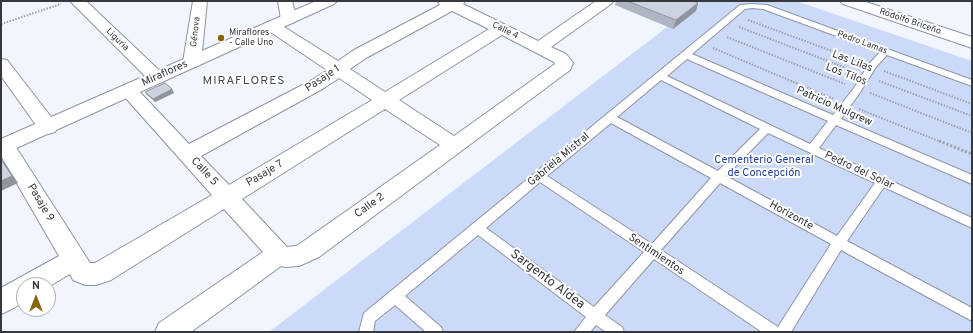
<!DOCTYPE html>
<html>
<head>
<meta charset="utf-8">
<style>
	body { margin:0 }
	#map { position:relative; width:973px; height:333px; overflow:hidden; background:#f1f5fe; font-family:Overpass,sans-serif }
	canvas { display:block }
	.frame { position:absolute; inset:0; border:2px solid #35383d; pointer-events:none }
	.north { position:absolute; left:16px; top:277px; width:40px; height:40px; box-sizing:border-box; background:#fff; border:1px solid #aeafb1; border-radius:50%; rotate:0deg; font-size:11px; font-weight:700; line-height:16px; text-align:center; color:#35383d }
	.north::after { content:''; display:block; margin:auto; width:14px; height:18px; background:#876500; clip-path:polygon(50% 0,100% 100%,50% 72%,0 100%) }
</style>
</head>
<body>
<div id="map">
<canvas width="973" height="333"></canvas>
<div class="frame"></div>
<div class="north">N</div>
</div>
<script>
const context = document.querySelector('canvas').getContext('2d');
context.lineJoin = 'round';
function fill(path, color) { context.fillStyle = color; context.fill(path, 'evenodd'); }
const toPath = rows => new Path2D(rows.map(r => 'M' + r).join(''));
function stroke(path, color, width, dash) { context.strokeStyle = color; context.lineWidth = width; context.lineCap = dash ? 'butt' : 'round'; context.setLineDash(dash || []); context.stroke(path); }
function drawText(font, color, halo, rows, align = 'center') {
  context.font = font + ' Overpass,sans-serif'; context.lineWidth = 4; context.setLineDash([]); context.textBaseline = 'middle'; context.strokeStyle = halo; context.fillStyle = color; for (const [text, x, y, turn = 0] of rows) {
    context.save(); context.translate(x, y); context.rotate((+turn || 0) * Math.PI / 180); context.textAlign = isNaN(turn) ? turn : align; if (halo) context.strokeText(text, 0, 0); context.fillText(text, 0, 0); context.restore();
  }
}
const green = toPath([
	[701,1,796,1,972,61,972,332,269,332]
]);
const pathFar1 = toPath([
	[748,20,859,61],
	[1,24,61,4],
	[739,27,854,71],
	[727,37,845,84],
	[713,48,834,99],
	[884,71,972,104],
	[879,81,972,116],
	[870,93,972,133],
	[859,109,941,142]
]);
const path = toPath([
	[939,141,972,154]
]);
const lane = toPath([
	[752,4,767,5,972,80,972,86,887,55,876,67,861,91,841,119,972,175,972,184,836,125,819,148,972,218,972,228,884,187,847,241,972,308,972,321,841,250,791,332,762,332,654,259,605,315,622,327,624,332,606,332,596,325,590,332,574,332,586,317,478,235,405,296,441,327,443,332,426,332,395,305,375,321,373,332,359,332,364,313,740,5,752,4],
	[752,8,763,9,880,52,869,64,854,88,833,115,692,54,745,9,752,8],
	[687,59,828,121,810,144,667,76,687,59],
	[661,80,760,129,718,171,617,117,661,80],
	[611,123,711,178,652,244,547,176,611,123],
	[768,133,875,183,837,236,726,176,768,133],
	[540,182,644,252,594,307,486,228,540,182],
	[720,183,831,244,778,327,661,250,720,183]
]);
const street = toPath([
	[70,1,86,1,163,74,166,78,163,82,157,83,151,82,70,1],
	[193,1,207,1,201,62,198,66,192,67,186,66,183,62,193,1],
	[278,1,292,1,297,19,294,22,289,24,284,22,281,19,278,1],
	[437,1,465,1,463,4,538,41,596,1,613,1,611,4,551,47,566,54,573,63,570,70,319,257,299,266,285,267,281,266,191,332,155,332,159,323,263,252,224,209,111,280,96,285,85,285,73,280,70,274,48,287,48,285,24,285,24,302,10,310,1,314,1,288,59,256,1,156,1,140,5,139,12,141,90,263,95,263,212,195,123,95,120,91,123,87,129,85,135,87,189,144,312,80,327,70,266,29,264,26,266,23,272,21,278,23,338,61,354,50,440,5,437,1],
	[452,11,489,29,385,92,350,69,366,58,452,11],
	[502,35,554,62,555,64,454,136,399,100,502,35],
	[339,78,372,100,229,185,201,156,324,88,339,78],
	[385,109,440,145,301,243,296,246,287,247,242,199,385,109],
	[1,59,7,60,55,122,58,127,55,132,48,134,41,132,1,76,1,59]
]);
const secondary = toPath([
	[316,1,337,1,334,4,1,155,1,139,316,1],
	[840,1,863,1,972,37,972,48,843,4,840,1]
]);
const wall = toPath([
	[616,1,694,1,698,3,696,11,673,29,615,5],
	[145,92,174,93,155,102,147,95]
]);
const shadedWall = toPath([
	[698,3,696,11,673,29,676,20],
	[172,89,174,93,155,102,153,99],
	[1,159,7,166,18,183,1,191]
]);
const building = toPath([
	[627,1,694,1,698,3,676,20,627,1],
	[165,83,172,89,153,99,145,92,165,83],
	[1,159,12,176,1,181,1,159]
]);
const markers = [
	[221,38,4,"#876500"]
];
const farStreetnames = [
	["Rodolfo Briceño",910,22,19],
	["Calle 4",505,31,26],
	["Génova",196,32,-83],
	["Liguria",117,40,44],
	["Pedro Lamas",862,43,20]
];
const farPoinames = [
	["Miraflores",229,33],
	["- Calle Uno",229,43]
];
const streetNames = [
	["Las Lilas",852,62,21],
	["Miraflores",165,74,-24],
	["Los Tilos",846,75,21],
	["Pasaje 1",323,79,-34],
	["Patricio Mulgrew",834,107,24],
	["Gabriela Mistral",559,160,-40],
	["Pedro del Solar",859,171,25],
	["Calle 5",204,172,47],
	["Pasaje 7",265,174,-31],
	["Pasaje 9",40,203,59],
	["Calle 2",370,206,-36],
	["Horizonte",791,216,29],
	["Sentimientos",656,255,34]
];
const parkNames = [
	["Cementerio General",764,161],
	["de Concepción",764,174]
];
const neighbourhoodNames = [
	["MIRAFLORES",244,82]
];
const nearStreetnames = [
	["Sargento Aldea",547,280,37]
];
fill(green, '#ccdafa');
stroke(lane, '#8e94a1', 2);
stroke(street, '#8e94a1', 2);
stroke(secondary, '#8e94a1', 2);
stroke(pathFar1, '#9da0a7', 2, [1.5, 1.5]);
stroke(path, '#9da0a7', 3, [2, 2]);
fill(lane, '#fff');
fill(street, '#fff');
fill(secondary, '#fff');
fill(wall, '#afb5c1');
fill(shadedWall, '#8f949d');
fill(building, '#ccd3e0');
stroke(building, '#8f949d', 1);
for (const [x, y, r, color] of markers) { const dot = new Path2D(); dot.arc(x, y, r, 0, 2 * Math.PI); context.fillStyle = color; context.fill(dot); stroke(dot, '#fff', 1.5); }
drawText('9px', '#35383d', '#fff', farStreetnames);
drawText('9px', '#35383d', '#fff', farPoinames, 'left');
drawText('11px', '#35383d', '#fff', streetNames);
drawText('11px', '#21419c', '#fff', parkNames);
context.letterSpacing = '1px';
drawText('12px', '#424752', '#fff', neighbourhoodNames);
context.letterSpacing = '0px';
drawText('13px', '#35383d', '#fff', nearStreetnames);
</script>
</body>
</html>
